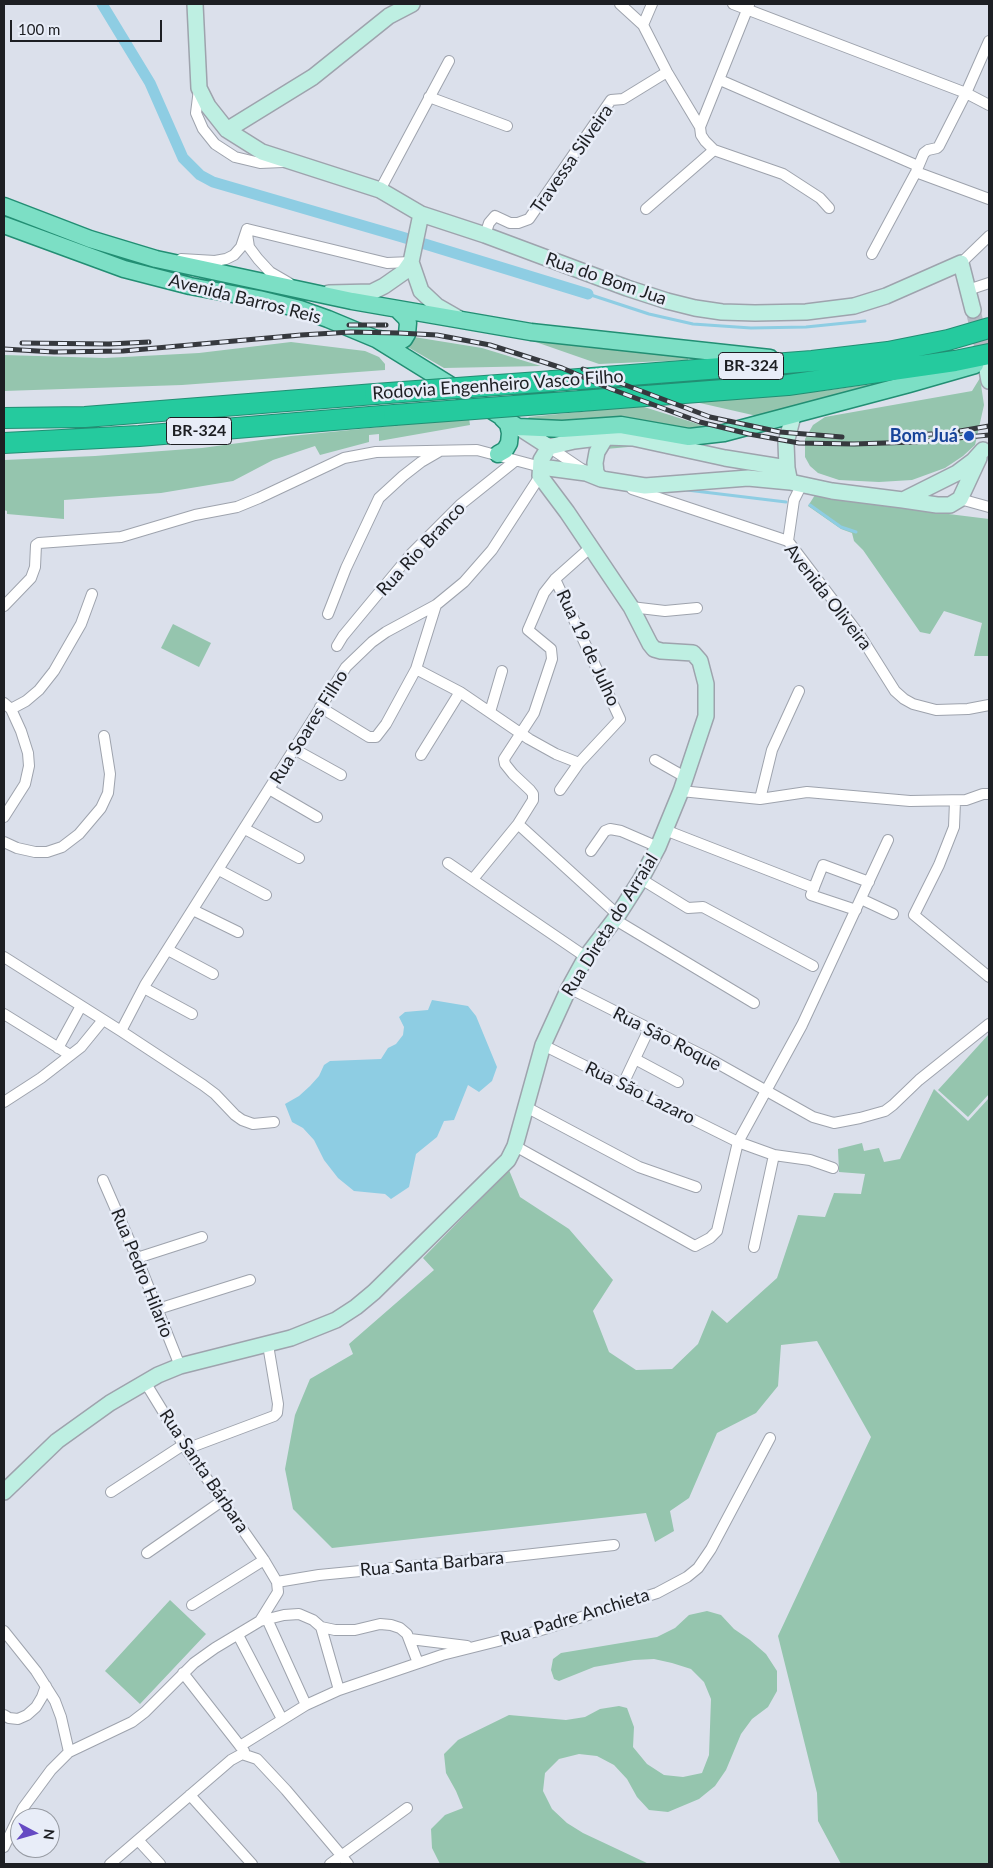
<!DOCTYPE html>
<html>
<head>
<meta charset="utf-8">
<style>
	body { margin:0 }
	#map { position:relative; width:993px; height:1868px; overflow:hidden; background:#dbe0eb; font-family:Lato,sans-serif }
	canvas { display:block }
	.frame { position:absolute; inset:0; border:5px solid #1d1f23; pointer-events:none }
	.north { position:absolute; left:10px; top:1808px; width:50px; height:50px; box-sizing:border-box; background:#e8edf8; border:1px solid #979ba3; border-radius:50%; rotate:96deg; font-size:14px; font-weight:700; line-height:20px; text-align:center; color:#1d1f23 }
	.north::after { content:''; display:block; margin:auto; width:18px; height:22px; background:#654ac3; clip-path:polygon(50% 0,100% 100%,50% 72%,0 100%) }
	.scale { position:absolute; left:10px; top:20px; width:152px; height:22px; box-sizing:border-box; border:2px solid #1d1f23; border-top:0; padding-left:6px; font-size:15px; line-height:18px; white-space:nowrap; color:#1d1f23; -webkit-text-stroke:4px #e8edf8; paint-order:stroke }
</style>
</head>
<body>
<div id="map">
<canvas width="993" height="1868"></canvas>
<div class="frame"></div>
<div class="north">N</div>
<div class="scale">100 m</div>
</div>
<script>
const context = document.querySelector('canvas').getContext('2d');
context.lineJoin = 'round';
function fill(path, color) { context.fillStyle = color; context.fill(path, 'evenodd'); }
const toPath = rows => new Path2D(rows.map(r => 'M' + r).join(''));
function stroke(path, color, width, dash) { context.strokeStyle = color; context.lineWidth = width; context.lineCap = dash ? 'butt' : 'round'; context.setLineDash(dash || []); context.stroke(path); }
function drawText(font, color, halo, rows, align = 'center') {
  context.font = font + ' Lato,sans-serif'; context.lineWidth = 5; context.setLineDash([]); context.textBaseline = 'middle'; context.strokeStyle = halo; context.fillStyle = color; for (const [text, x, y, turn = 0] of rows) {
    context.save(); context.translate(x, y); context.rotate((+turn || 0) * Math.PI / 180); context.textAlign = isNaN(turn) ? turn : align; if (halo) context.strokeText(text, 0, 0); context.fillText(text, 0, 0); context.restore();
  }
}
const green = toPath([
	[414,337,482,348,541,366,444,368,406,346],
	[530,340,689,355,688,360,599,364],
	[291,342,365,351,379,357,385,364,385,370,182,385,4,391,4,355,105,358,199,353],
	[980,378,984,405,975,445,963,456,945,468,912,480,879,482,839,480,818,473,810,466,805,457,805,439,813,425,825,417,972,391],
	[879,383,877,387,757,416,691,401,822,391],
	[641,406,714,429,639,446,606,449,574,443,542,431,528,417],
	[469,418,470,425,379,441,379,434,369,435,369,442,320,455,315,446,273,460,233,481,161,493,64,500,64,519,7,514,7,511,4,510,4,460,95,456,202,448,291,436],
	[815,495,884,506,989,519,989,656,974,656,982,623,944,611,930,634,920,632,863,550,854,541,852,533,841,529,808,506],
	[173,624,211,643,199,667,161,648],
	[989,1034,989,1094,968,1117,938,1090],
	[934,1089,968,1121,989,1098,989,1864,841,1864,818,1821,817,1793,778,1636,871,1437,817,1341,781,1345,778,1386,756,1413,717,1433,689,1498,670,1511,674,1531,655,1542,646,1513,332,1548,293,1509,285,1469,295,1415,310,1379,353,1354,349,1344,434,1270,423,1258,509,1170,520,1197,569,1229,613,1280,593,1311,609,1352,636,1370,672,1369,698,1344,712,1310,727,1323,777,1278,798,1215,825,1217,834,1193,861,1194,865,1174,839,1172,838,1149,862,1143,864,1151,879,1148,884,1162,900,1159],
	[170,1600,206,1634,140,1704,105,1671],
	[707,1611,721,1615,734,1629,750,1640,766,1654,777,1671,777,1691,768,1707,752,1719,741,1734,726,1770,715,1786,699,1799,668,1812,649,1810,637,1797,627,1779,614,1765,597,1756,579,1754,559,1759,545,1773,543,1791,552,1809,567,1823,583,1833,649,1864,440,1864,432,1848,431,1829,445,1815,463,1808,456,1791,446,1773,444,1754,458,1740,509,1715,566,1720,585,1717,600,1709,619,1706,627,1708,634,1727,633,1747,647,1764,664,1775,683,1777,702,1773,709,1755,711,1699,704,1682,691,1669,672,1663,654,1659,634,1660,594,1667,559,1681,554,1679,551,1670,553,1659,561,1653,657,1637,675,1628,689,1615]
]);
const water = toPath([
	[432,1000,468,1006,476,1016,497,1067,492,1081,479,1092,468,1085,454,1120,444,1121,437,1137,416,1154,409,1187,391,1199,385,1194,354,1191,338,1178,324,1160,314,1140,303,1128,292,1122,285,1104,299,1096,310,1086,319,1076,324,1065,330,1061,381,1059,388,1048,396,1044,403,1035,404,1027,399,1017,405,1012,428,1010]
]);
const stream = toPath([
	[588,294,649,314,693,324,751,328,806,327,865,321],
	[687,490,786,502],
	[810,505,841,527,856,532]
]);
const canal = toPath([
	[102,4,150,83,183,158,200,175,213,182,402,237,588,294]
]);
const secondaryTunnel = toPath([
	[973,310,986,365]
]);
const street = toPath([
	[620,4,643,25,667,72,700,127,701,135,705,141,714,150,783,174,820,198,829,208],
	[733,4,966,93,989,105],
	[643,25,652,4],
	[720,80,918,166],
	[199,89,196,113,203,129,215,144,235,157,260,163,283,162],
	[429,97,507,126],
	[700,127,749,5],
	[916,172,989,199],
	[380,190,449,61],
	[646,209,714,150],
	[247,229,387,263,411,262],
	[247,234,249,247,258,259,270,272,289,283],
	[485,235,489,223,495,216,510,223,518,223,529,219,611,100,623,99,667,72],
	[872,254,916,172,924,153,928,150,937,148,939,146,966,93,989,41],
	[181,259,215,261,226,259,234,255,241,247,247,229],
	[961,263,989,236],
	[968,290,989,283],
	[549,447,583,470],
	[632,489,788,541,861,637,895,691,904,699,913,704,936,710,968,709,989,705],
	[960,499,989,507],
	[788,541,794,500,802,484],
	[555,579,620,719,579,763,560,790],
	[4,606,31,578,35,567,36,545,39,543,121,537,195,515,237,507,259,498,344,458,376,452,477,450,541,467],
	[631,607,665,611,697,608],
	[328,614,346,568,379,498,403,476,421,462,440,451],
	[337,646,343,636,411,554,460,505,515,461],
	[416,669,460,692,529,739,556,754,579,763],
	[4,703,11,709,21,731,28,753,29,766,25,784,4,817],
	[320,707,369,737,376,737,386,724,416,669,436,605],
	[11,709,26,701,39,690,54,671,81,624,92,594],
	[490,712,502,671],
	[294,749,341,775],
	[421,755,460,692],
	[655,760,685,777],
	[269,789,317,817],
	[681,791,760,799,807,792,910,801,966,800,983,794,989,794],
	[760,799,772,750,799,691],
	[955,801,954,827,939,865,914,915,989,977],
	[518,824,618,915],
	[245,829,299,858],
	[665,830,814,888],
	[4,842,17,848,35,852,47,852,62,847,79,834,101,808,108,793,110,774,104,736],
	[591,851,605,831,610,829,621,831,658,847],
	[448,863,586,957],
	[219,870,266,895],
	[473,879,518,824,533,800,533,794,530,790,513,774,505,764,504,759,534,713,552,659,551,649,528,630,544,593,555,579,591,547],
	[641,879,688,908,703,907,813,966],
	[861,899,893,914],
	[193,910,238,932],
	[856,910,811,895,823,865,869,882],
	[614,919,754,1003],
	[168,950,213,974],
	[4,957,121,1031,203,1085,215,1094,235,1115,242,1120,253,1124,274,1122],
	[144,988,192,1014],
	[569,988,708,1058,813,1117,834,1123,860,1118,885,1111,893,1105,919,1080,989,1024],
	[4,1014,70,1055],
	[121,1031,145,985,346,667,372,642,386,632,436,605,464,582,492,550,540,476],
	[543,1045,738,1142,774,1155,810,1160,833,1168],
	[58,1048,81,1006],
	[635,1059,678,1082],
	[623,1084,649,1029],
	[4,1102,41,1078,81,1047,103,1020],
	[526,1107,639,1167,696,1187],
	[515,1146,695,1246,710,1238,717,1231,738,1142,802,1025,888,840],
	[103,1180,137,1258,180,1366],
	[754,1247,774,1155],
	[137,1258,202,1237],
	[158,1309,250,1280],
	[145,1382,186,1449,264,1560,277,1582,319,1575,506,1557,614,1545],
	[186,1449,274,1416,277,1413,278,1404,268,1345],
	[111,1492,183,1445],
	[147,1553,222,1501],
	[192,1605,264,1560],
	[267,1619,306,1705],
	[260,1621,278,1592,277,1582],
	[321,1627,339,1690],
	[4,1631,36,1671,55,1701,61,1717,69,1752],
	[238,1635,282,1719],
	[410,1639,467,1646],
	[183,1673,244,1751],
	[4,1715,9,1718,18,1719,27,1715,36,1707,42,1697,46,1686],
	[240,1746,306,1705,339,1690,442,1655,538,1631,635,1600,657,1593,687,1577,698,1568,711,1549,770,1438],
	[190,1795,252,1864],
	[138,1840,160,1864],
	[4,1847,23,1808,51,1770,69,1752,132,1722,145,1712,194,1663,215,1648,260,1621,284,1615,299,1614,313,1620,321,1627,335,1630,355,1630,380,1624,391,1625,400,1628,407,1634,418,1663],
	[110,1864,231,1760,242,1754,257,1759,286,1790,341,1855,348,1864],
	[330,1864,407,1808]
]);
const secondary = toPath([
	[195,4,199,88,208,106,227,130,262,152,380,190,421,214,485,235,627,288,667,301,695,308,722,312,755,313,806,312,854,306,886,296,961,263,973,310],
	[227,130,313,77,389,16,412,4],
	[411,262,421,291,437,306,458,318],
	[329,293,372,292,384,286,404,272,411,262,421,214],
	[987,370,989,381],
	[518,427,549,447,574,441,606,437,633,438,725,458,787,468],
	[541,467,586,473,601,479,645,486,748,478,790,482,832,491,903,500,957,473,973,461,983,450],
	[789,478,787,468,786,443,793,416],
	[601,479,596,473,595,463,597,452,606,437],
	[903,500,937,505,950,505,960,499,979,458],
	[4,1492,57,1441,110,1403,158,1375,180,1366,291,1338,336,1320,356,1307,374,1292,508,1160,515,1146,543,1045,569,988,586,957,618,915,641,879,658,847,681,791,706,716,706,684,700,661,693,653,661,651,654,649,650,644,631,607,567,512,540,476,541,460,549,447]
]);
const primary = toPath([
	[4,206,90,239,156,259,352,301,531,332,770,358],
	[4,225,124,269,190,286,259,299,300,309,328,319,376,339,518,427,562,429,621,425,689,437,724,433,909,384,975,365],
	[378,339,399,342,404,339,407,334,408,323,406,318,397,309],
	[498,454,505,450,509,443,510,433,508,424,502,418]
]);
const highway = toPath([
	[553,381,812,361,888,352,948,340,989,328],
	[581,401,788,385,955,361,989,354],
	[4,418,85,417,375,394],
	[4,443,139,436,394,415]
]);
const rail = toPath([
	[349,325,386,325],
	[22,343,109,344,149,342],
	[4,349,54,352,123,351,301,335,351,332,399,333,437,335,490,345,531,358,562,368,611,389,700,422,749,434,799,443,854,444,915,442,989,435],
	[583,369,710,417,780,432,842,437],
	[960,431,989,426],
	[892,436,932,434]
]);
const highwayBridge = toPath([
	[375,394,553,381],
	[394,415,581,401]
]);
const markers = [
	[969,436,6,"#1a4fb4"]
];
const shields = [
	[751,366,65],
	[199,431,65]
];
const shieldNames = [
	["BR-324",751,366],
	["BR-324",199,431]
];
const streetNames = [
	["Travessa Silveira",572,159,-55],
	["Rua do Bom Jua",606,279,19],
	["Avenida Barros Reis",245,299,14],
	["Rodovia Engenheiro Vasco Filho",498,385,-4],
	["Rua Rio Branco",421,549,-47],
	["Avenida Oliveira",828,597,52],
	["Rua 19 de Julho",588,648,65],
	["Rua Soares Filho",309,727,-58],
	["Rua Direta do Arraial",610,925,-58],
	["Rua São Roque",667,1039,27],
	["Rua São Lazaro",640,1093,26],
	["Rua Pedro Hilario",142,1273,68],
	["Rua Santa Bárbara",204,1471,56],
	["Rua Santa Barbara",432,1564,-5],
	["Rua Padre Anchieta",575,1617,-17]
];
const transitNames = [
	["Bom Juá",958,436]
];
fill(green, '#95c5ae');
fill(water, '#8ecde3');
stroke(stream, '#8ecde3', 3);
stroke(canal, '#8ecde3', 11);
stroke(secondaryTunnel, '#b5b9c3', 15, [15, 8]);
stroke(street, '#9ea3ad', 12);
stroke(secondary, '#9ea3ad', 18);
stroke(primary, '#228e73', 19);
stroke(highway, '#228e73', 22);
stroke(street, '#fff', 10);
stroke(secondary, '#beefe2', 15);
stroke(primary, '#7cdfc5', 16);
stroke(highway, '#25ca9e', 20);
stroke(rail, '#36393e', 5);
stroke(rail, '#e8edf8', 3, [9]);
stroke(highwayBridge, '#228e73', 22, []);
stroke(highwayBridge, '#25ca9e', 20);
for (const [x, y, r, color] of markers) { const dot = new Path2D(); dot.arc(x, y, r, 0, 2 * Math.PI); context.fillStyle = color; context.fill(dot); stroke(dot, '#e8edf8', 2); }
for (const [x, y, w] of shields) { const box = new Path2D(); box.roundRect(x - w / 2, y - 13.5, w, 27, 4); context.fillStyle = '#e8edf8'; context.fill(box); stroke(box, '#1d1f23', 1); }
drawText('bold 16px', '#1d1f23', null, shieldNames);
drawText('18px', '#1d1f23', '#e8edf8', streetNames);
drawText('bold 18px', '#164399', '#e8edf8', transitNames, 'right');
</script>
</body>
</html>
